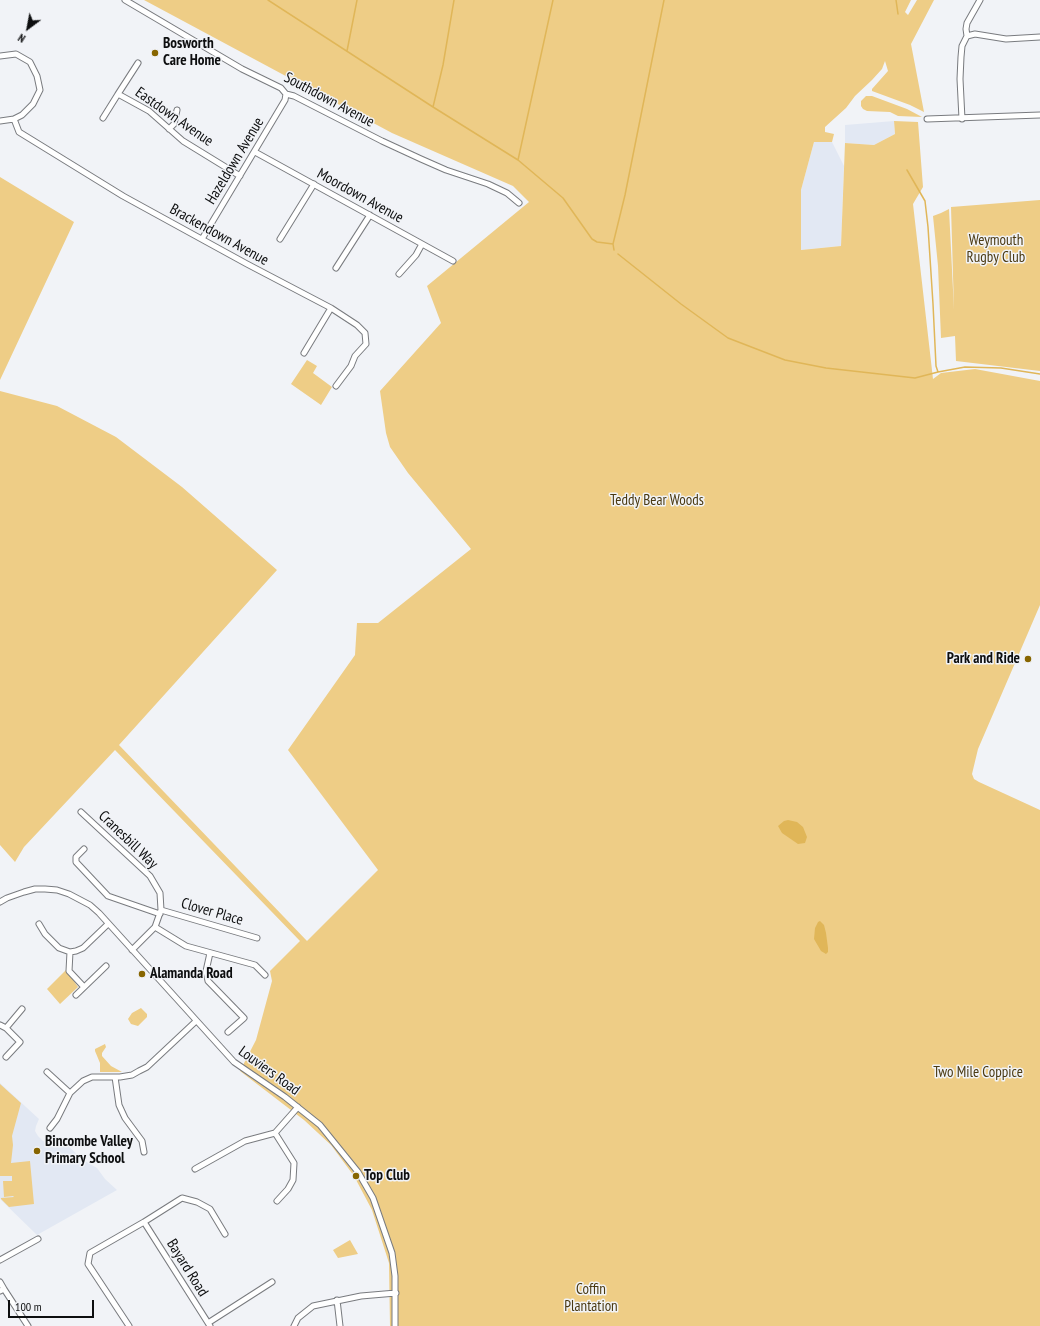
<!DOCTYPE html>
<html>
<head>
<meta charset="utf-8">
<style>
	body { margin:0 }
	#map { position:relative; width:1040px; height:1326px; overflow:hidden; background:#f1f3f7; font-family:"PT Sans Narrow",sans-serif }
	canvas { display:block }
	.north { position:absolute; left:8px; top:8px; width:40px; height:40px; -webkit-text-stroke:3px #f1f3f7; paint-order:stroke; rotate:212deg; font-size:11px; font-weight:700; line-height:16px; text-align:center; color:#0d0e0f }
	.north::after { content:''; display:block; margin:auto; width:14px; height:18px; background:#0d0e0f; clip-path:polygon(50% 0,100% 100%,50% 72%,0 100%) }
	.scale { position:absolute; left:8px; top:1300px; width:86px; height:18px; box-sizing:border-box; border:2px solid #0d0e0f; border-top:0; padding-left:5px; font-size:12px; line-height:14px; white-space:nowrap; color:#0d0e0f; -webkit-text-stroke:3px #f1f3f7; paint-order:stroke }
</style>
</head>
<body>
<div id="map">
<canvas width="1040" height="1326"></canvas>
<div class="north">N</div>
<div class="scale">100 m</div>
</div>
<script>
const context = document.querySelector('canvas').getContext('2d');
context.lineJoin = 'round';
function fill(path, color) { context.fillStyle = color; context.fill(path, 'evenodd'); }
const toPath = rows => new Path2D(rows.map(r => 'M' + r).join(''));
function stroke(path, color, width, dash) { context.strokeStyle = color; context.lineWidth = width; context.lineCap = dash ? 'butt' : 'round'; context.setLineDash(dash || []); context.stroke(path); }
function drawText(font, color, halo, rows, align = 'center') {
  context.font = font + ' "PT Sans Narrow",sans-serif'; context.lineWidth = 3; context.setLineDash([]); context.textBaseline = 'middle'; context.strokeStyle = halo; context.fillStyle = color; for (const [text, x, y, turn = 0] of rows) {
    context.save(); context.translate(x, y); context.rotate((+turn || 0) * Math.PI / 180); context.textAlign = isNaN(turn) ? turn : align; if (halo) context.strokeText(text, 0, 0); context.fillText(text, 0, 0); context.restore();
  }
}
const built = toPath([
	[894,121,895,134,874,145,845,143,845,125],
	[814,142,832,142,844,166,841,246,801,250,801,190],
	[0,1083,39,1119,36,1126,35,1131,38,1136,43,1141,48,1142,55,1141,60,1138,83,1160,97,1168,105,1179,117,1190,37,1235,0,1199]
]);
const green = toPath([
	[144,0,911,0,905,12,908,15,917,0,934,0,911,44,924,112,910,105,872,91,872,89,888,71,885,61,882,69,872,80,855,96,846,108,825,127,825,132,834,134,832,142,814,142,801,190,801,250,841,246,845,143,874,145,895,134,894,121,918,122,923,187,913,204,933,379,941,373,975,369,1040,381,1040,605,978,749,972,774,974,779,979,782,1040,810,1040,1326,390,1326,389,1263,372,1210,354,1176,331,1145,304,1120,240,1071,256,1040,272,981,270,971,300,941,115,750,24,847,15,862,0,845,0,391,57,406,116,437,182,487,277,570,119,745,307,941,378,870,288,750,355,655,357,623,378,623,471,549,408,473,390,447,386,433,380,391,441,323,427,286,529,202,513,186,392,133],
	[866,96,872,96,907,109,922,117,898,116,890,112,867,111,863,109,861,106,861,101],
	[0,177,74,222,0,380],
	[1040,200,1040,371,956,361,955,336,941,338,938,266,933,216,941,213,949,209,954,310,951,207],
	[307,360,317,366,313,373,332,387,321,405,291,384],
	[66,970,78,987,60,1004,47,989],
	[141,1008,147,1014,147,1017,138,1026,131,1024,128,1019,132,1013],
	[105,1044,106,1047,102,1053,102,1056,111,1066,122,1072,100,1072,100,1063,95,1051,95,1049],
	[0,1084,21,1103,12,1136,13,1145,11,1163,30,1161,34,1204,9,1207,1,1199,1,1198,14,1197,13,1196,4,1197,3,1181,12,1181,12,1176,0,1176],
	[350,1240,358,1254,338,1258,333,1250]
]);
const water = toPath([
	[788,820,797,822,803,827,807,837,805,843,798,844,782,833,778,826,784,821],
	[820,921,824,925,826,933,828,948,828,952,826,954,821,951,814,939,815,928,818,922]
]);
const stream = toPath([
	[268,0,433,107,518,160,563,198,592,239,597,242,613,244],
	[896,0,898,14],
	[347,51,357,0],
	[433,107,443,65,454,0],
	[518,160,553,0],
	[907,170,925,201,928,227,933,304,936,366,938,372],
	[614,250,613,244,625,195,664,0],
	[618,254,681,304,728,338,785,360,826,368,915,378,938,372,965,367,1001,368,1040,374]
]);
const street = toPath([
	[125,0,242,69,281,88,286,94,294,96,382,141,421,159,446,170,488,184,507,193,519,203],
	[967,36,975,34,1006,39,1040,37],
	[967,36,966,29,967,23,980,0],
	[0,56,16,54,30,62,37,76,40,90,33,104,22,115,14,119,0,121],
	[118,94,138,63],
	[103,118,118,94,149,111,183,141,240,176],
	[14,119,19,132,123,196,247,264,331,308,357,325,365,333,366,344,355,356,351,366,336,386],
	[927,119,1040,115],
	[962,119,960,79,961,57,962,46,967,36],
	[169,129,174,124,177,110],
	[255,152,453,261],
	[202,239,285,100,286,94],
	[280,239,314,184],
	[336,268,370,215],
	[399,274,416,255,422,244],
	[304,353,331,308],
	[81,812,150,876,160,893,161,910,155,927,132,950],
	[84,849,76,857,76,862,108,896,160,914],
	[0,902,7,898,24,892,35,889,45,889,57,890,69,894,90,905,99,913,234,1062,285,1097,320,1125,358,1172,373,1198,392,1253,395,1276,395,1326],
	[161,910,257,938],
	[39,924,45,934,59,948,70,952,76,951,83,948,108,924],
	[155,927,186,946,255,965,265,975],
	[70,952,69,971,84,987],
	[210,953,206,971,208,981,244,1018,228,1032],
	[76,995,106,966],
	[0,1025,6,1028,20,1042,6,1057],
	[6,1028,22,1009],
	[47,1072,70,1093],
	[115,1077,119,1105,125,1118,142,1141,144,1152],
	[50,1128,57,1119,70,1093,83,1081,92,1077,120,1077,132,1075,139,1071,147,1067,195,1022],
	[275,1133,294,1163,293,1180,288,1189,277,1201],
	[195,1169,245,1141,275,1133,298,1107],
	[144,1222,210,1326],
	[0,1260,38,1239],
	[0,1282,4,1289,0,1291],
	[4,1289,28,1326],
	[337,1300,340,1326],
	[208,1323,272,1282],
	[129,1326,88,1264,90,1253,144,1222,182,1198,197,1202,210,1209,225,1234],
	[294,1326,298,1318,313,1306,361,1296,396,1293]
]);
const markers = [
	[155,53,4,"#876500"],
	[1028,659,4,"#876500"],
	[142,974,4,"#876500"],
	[37,1151,4,"#876500"],
	[356,1176,4,"#876500"]
];
const poiNames = [
	["Bosworth",163,44],
	["Care Home",163,61],
	["Park and Ride",1020,659,"right"],
	["Alamanda Road",150,974],
	["Bincombe Valley",45,1142],
	["Primary School",45,1159],
	["Top Club",364,1176]
];
const streetNames = [
	["Southdown Avenue",329,100,28],
	["Eastdown Avenue",174,117,35],
	["Hazeldown Avenue",235,161,-59],
	["Moordown Avenue",360,196,29],
	["Brackendown Avenue",219,235,29],
	["Cranesbill Way",128,840,44],
	["Clover Place",212,912,16],
	["Louviers Road",269,1071,36],
	["Bayard Road",187,1268,58]
];
const parkNames = [
	["Weymouth",996,241],
	["Rugby Club",996,258],
	["Teddy Bear Woods",657,501],
	["Two Mile Coppice",978,1073],
	["Coffin",591,1290],
	["Plantation",591,1307]
];
fill(built, '#e2e8f3');
fill(green, '#eecd86');
fill(water, '#e0b658');
stroke(stream, '#e0b658', 1.5);
stroke(street, '#797b7f', 7);
stroke(street, '#fff', 5);
for (const [x, y, r, color] of markers) { const dot = new Path2D(); dot.arc(x, y, r, 0, 2 * Math.PI); context.fillStyle = color; context.fill(dot); stroke(dot, '#f1f3f7', 1.5); }
drawText('bold 15px', '#0d0e0f', '#f1f3f7', poiNames, 'left');
drawText('15px', '#0d0e0f', '#f1f3f7', streetNames);
drawText('15px', '#4a3911', '#f1f3f7', parkNames);
</script>
</body>
</html>
